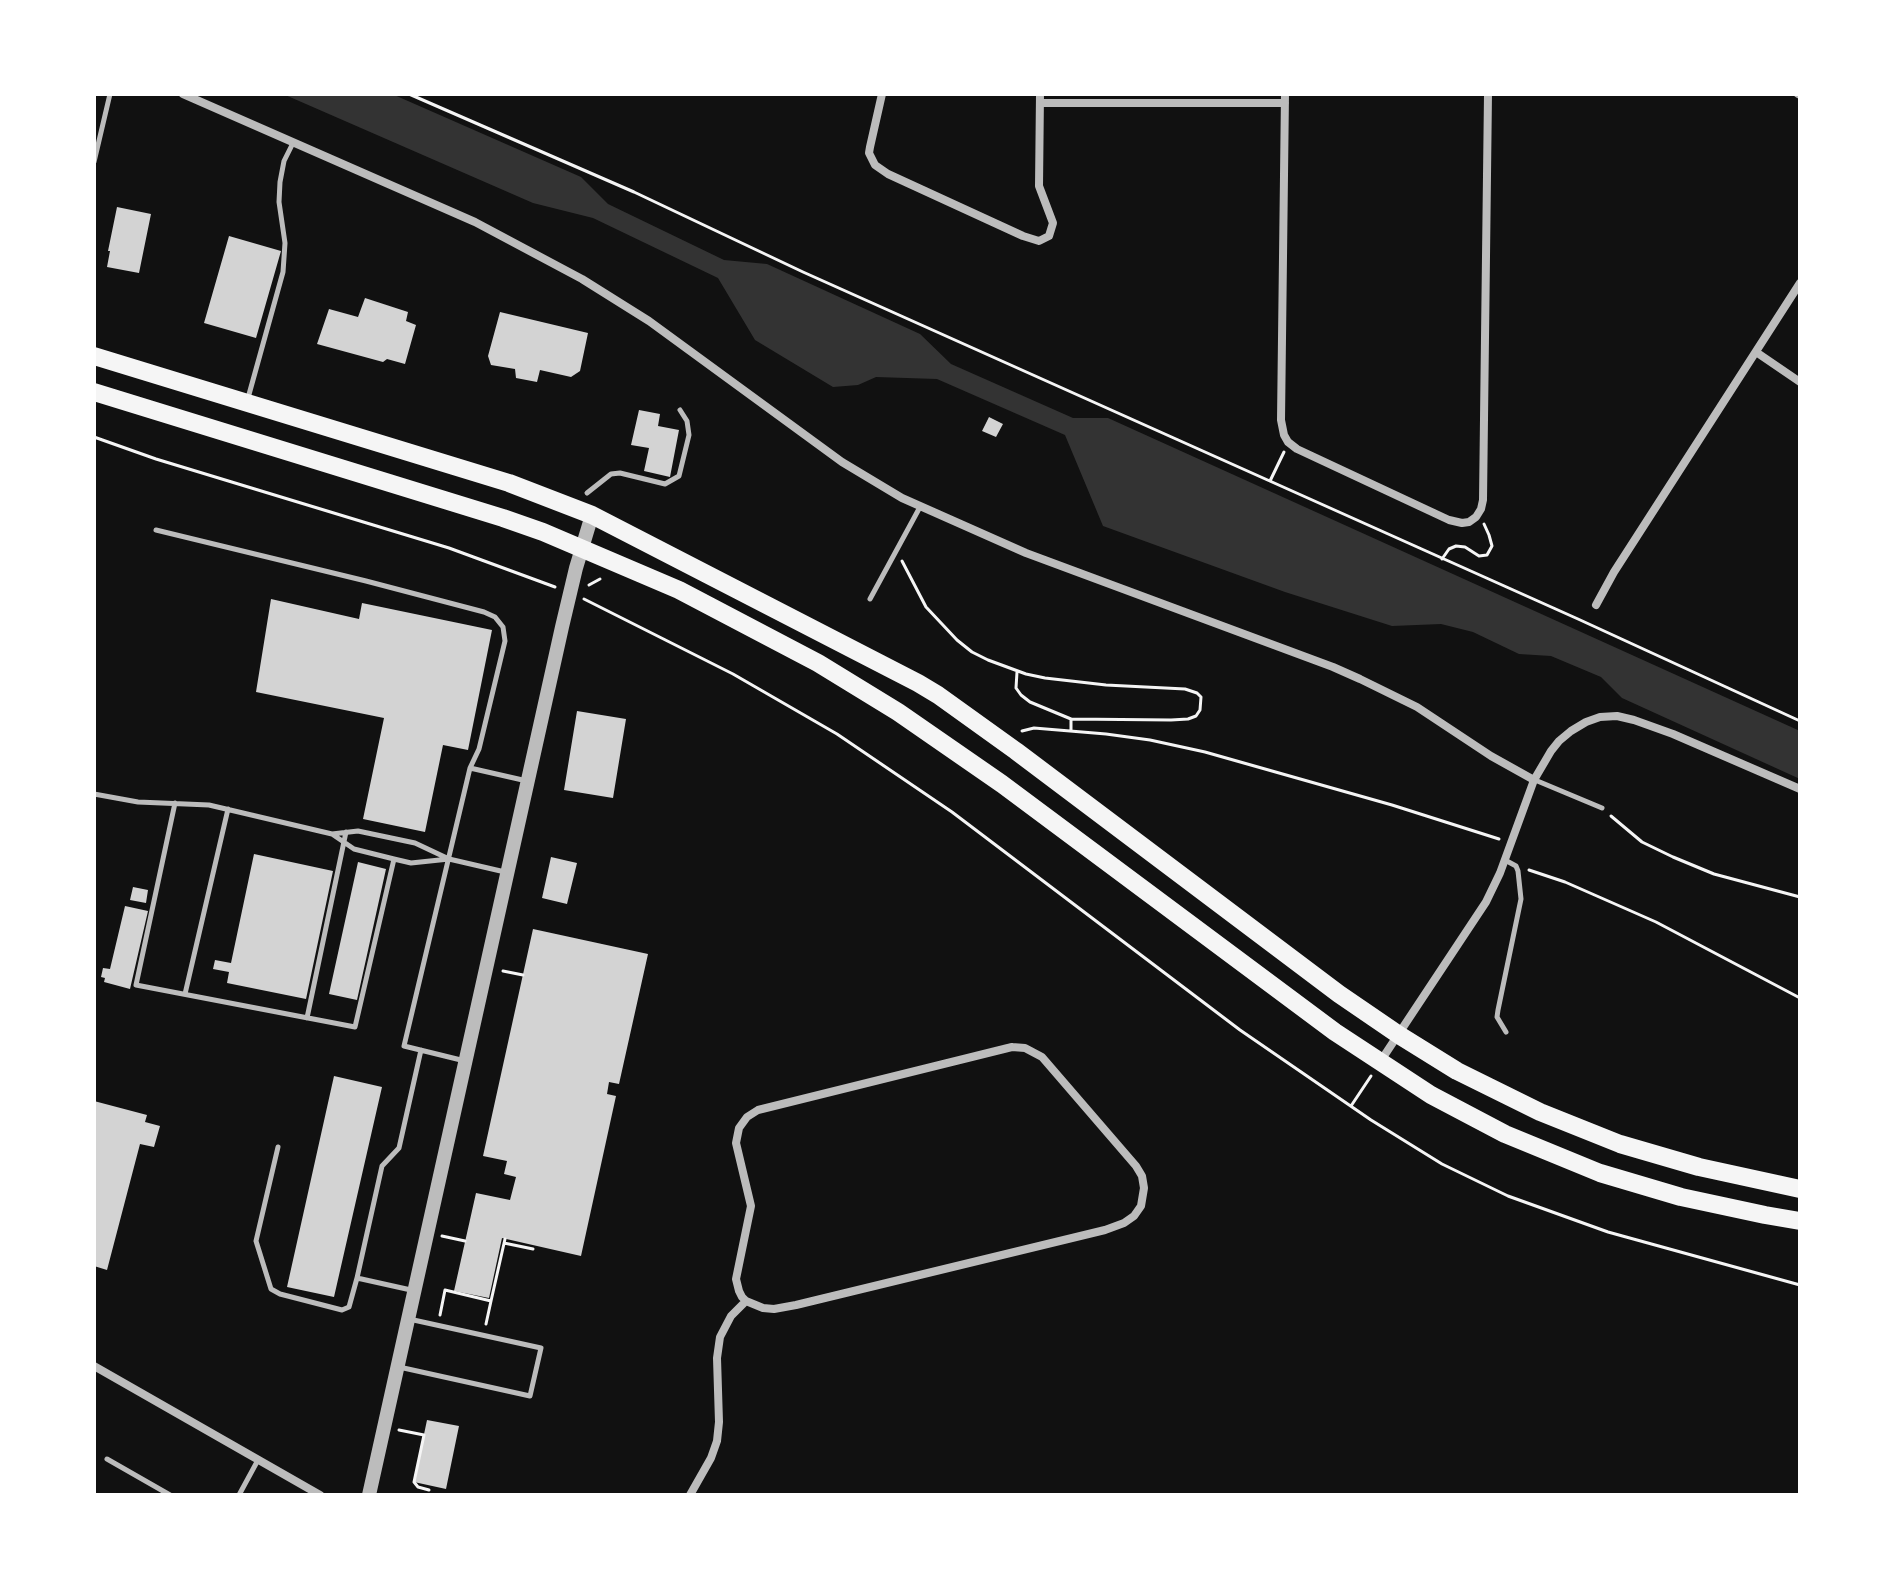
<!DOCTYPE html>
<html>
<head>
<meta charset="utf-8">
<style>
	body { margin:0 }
	#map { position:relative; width:1894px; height:1589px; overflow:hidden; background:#111; font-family:"DM Sans",sans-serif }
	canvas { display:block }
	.frame { position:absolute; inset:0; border:96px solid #fff; pointer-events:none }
</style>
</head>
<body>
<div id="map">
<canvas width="1894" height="1589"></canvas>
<div class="frame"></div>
</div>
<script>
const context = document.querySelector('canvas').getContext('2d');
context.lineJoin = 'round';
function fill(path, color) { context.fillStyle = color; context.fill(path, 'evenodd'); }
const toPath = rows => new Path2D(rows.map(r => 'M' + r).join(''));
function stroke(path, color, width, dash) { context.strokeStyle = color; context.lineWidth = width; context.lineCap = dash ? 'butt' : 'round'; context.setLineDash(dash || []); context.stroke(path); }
const water = toPath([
	[283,94,392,94,581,177,608,204,724,260,767,264,920,334,951,364,1073,418,1108,418,1800,731,1800,779,1622,698,1601,677,1551,656,1519,654,1473,632,1441,624,1392,626,1285,592,1103,526,1065,435,937,379,876,377,858,385,833,387,755,340,718,278,593,218,533,203]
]);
const building = toPath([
	[117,207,151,214,139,273,107,267,110,251,108,251],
	[229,236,281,251,256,338,204,323],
	[365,298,408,312,406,321,416,325,405,364,387,359,383,362,317,344,329,309,358,317],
	[500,312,588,333,580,371,571,377,540,370,537,382,516,378,515,369,491,365,488,356],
	[639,410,660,414,658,426,679,430,670,477,644,471,649,448,631,445],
	[989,417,1003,424,996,437,982,431],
	[271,599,359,619,362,603,492,630,468,750,443,745,425,832,363,819,384,718,256,692],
	[577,711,626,719,613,798,564,790],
	[254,854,333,871,306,999,227,983,229,972,213,969,215,960,231,963],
	[551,857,577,863,567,904,542,898],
	[358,862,386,869,357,1000,329,994],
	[133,887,148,890,146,903,130,900],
	[125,906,148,911,130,989,104,982,105,978,101,977,103,968,110,969],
	[533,929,648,954,619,1084,609,1082,607,1094,616,1096,581,1256,502,1238,489,1298,454,1291,476,1193,510,1200,516,1177,504,1174,507,1161,483,1156],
	[334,1076,382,1087,334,1297,287,1287],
	[94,1101,147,1115,145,1122,160,1126,154,1147,140,1144,107,1270,94,1266],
	[427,1420,459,1426,446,1489,414,1482]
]);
const path = toPath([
	[409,94,634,192,803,272,1578,619,1800,721],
	[94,437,156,459,449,548,555,587],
	[1270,481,1284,452],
	[1442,559,1449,549,1456,546,1465,547,1479,556,1487,555,1492,546,1489,535,1484,524],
	[902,561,926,607,957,640,972,652,988,660,1026,674,1045,678,1106,685,1185,689,1197,693,1201,697,1200,710,1196,716,1188,719,1171,720,1071,719,1071,731],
	[589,585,600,579],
	[584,599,733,674,837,734,952,812,1240,1030,1371,1120,1442,1164,1508,1196,1608,1232,1800,1285],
	[1017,672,1016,688,1021,695,1030,702,1071,719],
	[1022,731,1034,728,1106,734,1150,740,1205,752,1392,805,1499,839],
	[1611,816,1642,842,1673,857,1714,874,1800,897],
	[1529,870,1565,882,1656,922,1800,998],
	[503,971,523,975],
	[1351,1106,1371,1076],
	[442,1236,465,1241],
	[504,1243,533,1249],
	[440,1315,445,1290,491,1301,505,1239],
	[486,1324,491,1301],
	[399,1430,424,1435,414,1482,418,1487,429,1490]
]);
const service = toPath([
	[94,162,110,94],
	[248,398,283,272,285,243,279,202,280,182,284,161,293,143],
	[587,493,611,474,620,473,665,484,679,476,689,435,687,421,680,410],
	[156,530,366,581,484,612,495,617,503,627,505,641,479,749,470,768,404,1046,465,1061],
	[870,599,920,507],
	[470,768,527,781],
	[1535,780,1602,808],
	[94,794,138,802,209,805,332,834],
	[175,803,136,985,355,1027,394,859],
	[449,859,411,863,394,859,354,849,332,834,358,831,415,843,449,859,505,872],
	[1505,860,1516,866,1518,871,1521,899,1498,1010,1497,1017,1506,1032],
	[185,994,228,809],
	[307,1018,346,832],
	[278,1147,256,1241,271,1289,280,1294,342,1310,349,1307,357,1278],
	[411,1290,357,1278,382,1166,399,1148,421,1050],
	[399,1367,530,1396,541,1348,409,1319],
	[107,1459,170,1495],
	[239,1495,258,1460]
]);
const minor = toPath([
	[183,94,475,222,582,279,649,321,842,462,902,498,1026,553,1333,667,1360,679,1417,707,1491,756,1534,780],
	[882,94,870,147,869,153,875,165,888,174,1023,236,1039,241,1049,236,1053,223,1039,186,1040,94],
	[1285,94,1281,420,1284,435,1288,442,1297,449,1449,520,1462,523,1469,522,1476,517,1481,509,1483,500,1488,94],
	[1798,94,1800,95],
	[1040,103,1285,103],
	[1756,352,1800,382],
	[1596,605,1614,572,1800,283],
	[1012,1047,1025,1048,1042,1057,1136,1166,1142,1176,1144,1188,1141,1206,1134,1216,1124,1223,1105,1230,796,1305,774,1309,763,1308,746,1301,742,1297,739,1291,736,1279,751,1206,736,1143,739,1128,747,1117,758,1110,1012,1047],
	[1380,1062,1486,902,1500,873,1534,780,1551,751,1559,741,1571,731,1586,722,1600,717,1617,716,1634,720,1673,734,1800,789],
	[94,1366,320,1495],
	[690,1495,711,1458,717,1441,719,1422,717,1358,720,1337,731,1316,746,1301]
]);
const tertiary = toPath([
	[369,1495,562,627,576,568,592,515]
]);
const primary = toPath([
	[94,356,509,483,592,515,918,683,938,695,1016,751,1339,994,1399,1035,1457,1071,1540,1112,1620,1144,1699,1167,1800,1189],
	[94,392,503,518,543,532,679,590,818,663,898,712,1002,784,1335,1032,1431,1095,1505,1134,1600,1173,1681,1197,1765,1215,1800,1221]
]);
fill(water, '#333');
fill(building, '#d3d3d3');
stroke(path, '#f5f5f5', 3);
stroke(service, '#bcbcbc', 5);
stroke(minor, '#bcbcbc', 8);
stroke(tertiary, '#bcbcbc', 14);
stroke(primary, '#f5f5f5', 18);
</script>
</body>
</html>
